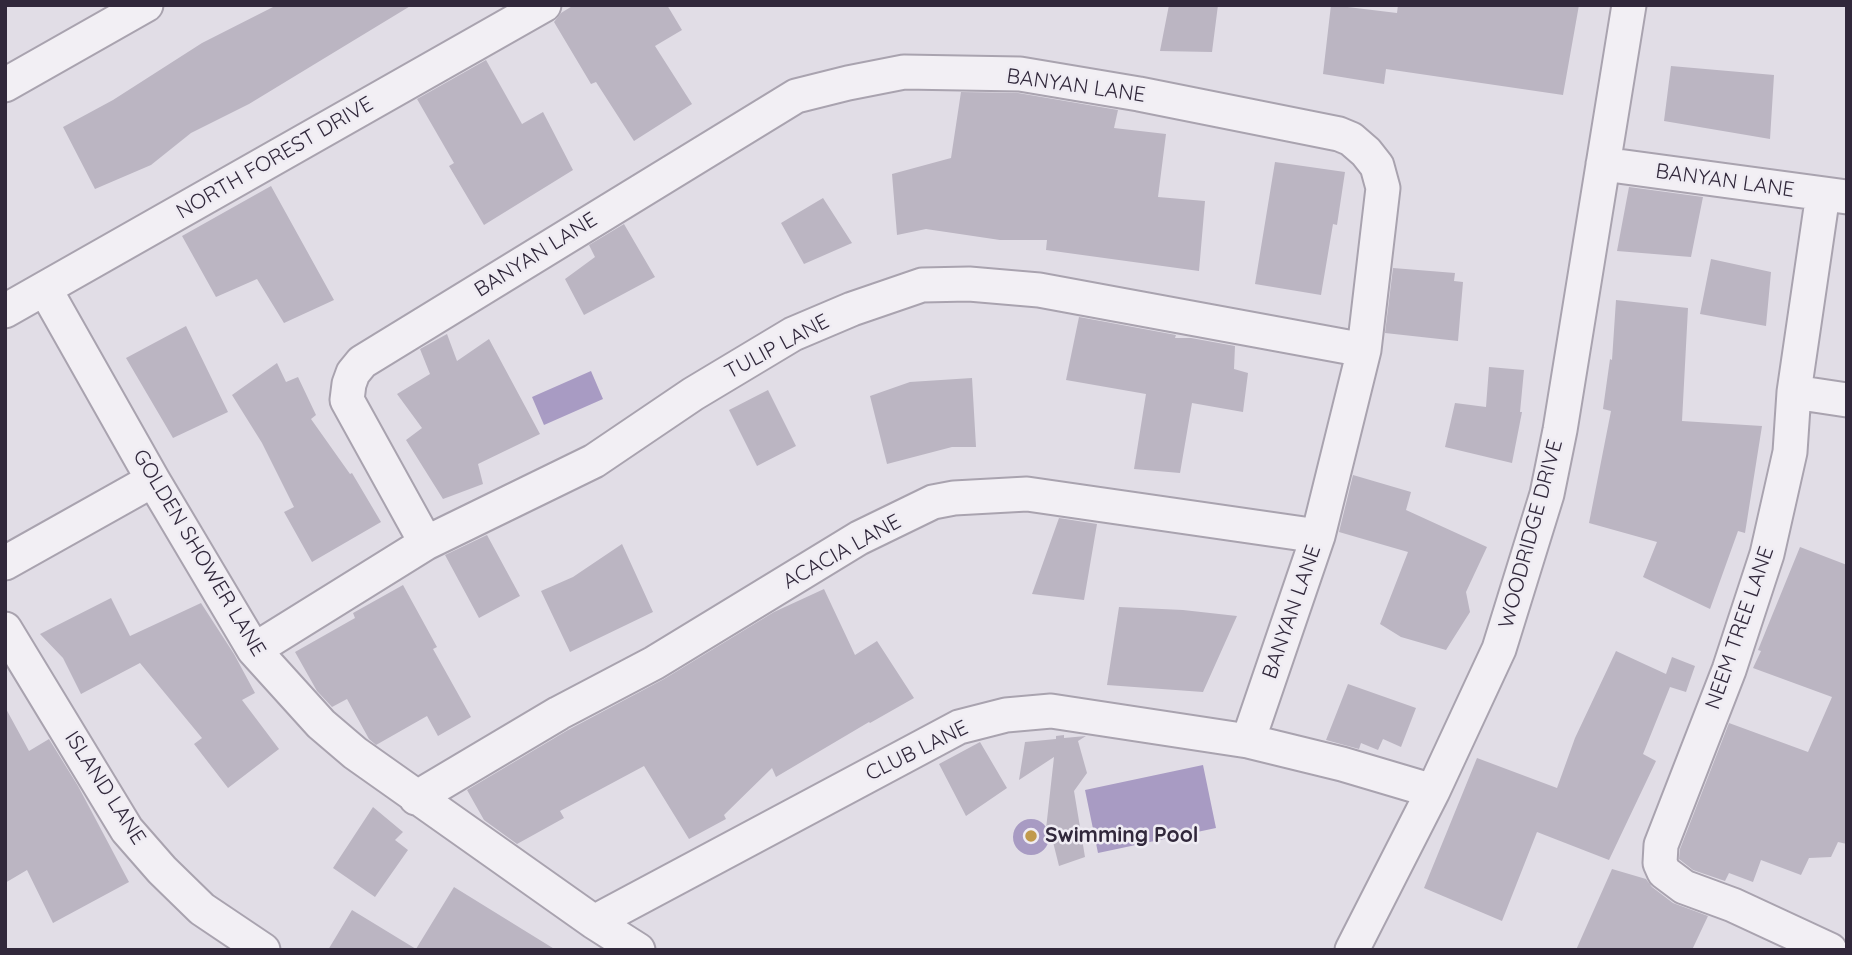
<!DOCTYPE html>
<html>
<head>
<meta charset="utf-8">
<style>
	body { margin:0 }
	#map { position:relative; width:1852px; height:955px; overflow:hidden; background:#e1dde6; font-family:Quicksand,sans-serif }
	canvas { display:block }
	.frame { position:absolute; inset:0; border:7px solid #31283b; pointer-events:none }
</style>
</head>
<body>
<div id="map">
<canvas width="1852" height="955"></canvas>
<div class="frame"></div>
</div>
<script>
const context = document.querySelector('canvas').getContext('2d');
context.lineJoin = 'round';
function fill(path, color) { context.fillStyle = color; context.fill(path, 'evenodd'); }
const toPath = rows => new Path2D(rows.map(r => 'M' + r).join(''));
function stroke(path, color, width, dash) { context.strokeStyle = color; context.lineWidth = width; context.lineCap = dash ? 'butt' : 'round'; context.setLineDash(dash || []); context.stroke(path); }
function drawText(font, color, halo, rows, align = 'center') {
  context.font = font + ' Quicksand,sans-serif'; context.lineWidth = 5; context.setLineDash([]); context.textBaseline = 'middle'; context.strokeStyle = halo; context.fillStyle = color; for (const [text, x, y, turn = 0] of rows) {
    context.save(); context.translate(x, y); context.rotate((+turn || 0) * Math.PI / 180); context.textAlign = isNaN(turn) ? turn : align; if (halo) context.strokeText(text, 0, 0); context.fillText(text, 0, 0); context.restore();
  }
}
const water = toPath([
	[591,371,603,399,544,425,532,397],
	[1203,765,1216,828,1098,853,1085,790],
	'1013 837a18 18 0 1 1 36 0a18 18 0 1 1-36 0Z'
]);
const building = toPath([
	[277,5,412,5,249,104,191,133,151,165,95,189,63,127,113,100,202,43],
	[574,5,667,5,682,30,655,46,692,104,634,141,596,82,591,84,554,22,561,13],
	[1169,5,1218,5,1212,52,1160,51],
	[1331,5,1397,13,1398,5,1579,5,1563,95,1386,69,1384,84,1323,74],
	[486,60,522,124,543,112,573,170,484,225,449,166,454,163,417,99],
	[1671,66,1774,75,1770,139,1664,121],
	[961,92,1018,93,1118,110,1114,128,1166,134,1158,197,1205,201,1199,271,1046,250,1047,240,1000,240,926,229,897,235,892,174,951,158],
	[1275,162,1345,172,1337,225,1333,224,1321,295,1255,284],
	[271,186,334,300,284,323,257,279,216,297,182,236],
	[1629,187,1703,197,1691,257,1617,251],
	[823,198,852,243,804,264,781,223],
	[624,224,655,277,584,315,565,279,595,257,589,245],
	[1711,259,1771,272,1766,326,1700,314],
	[1393,268,1455,273,1454,281,1463,282,1458,341,1385,333],
	[1616,300,1688,308,1682,421,1762,426,1745,533,1738,531,1710,609,1643,577,1657,542,1589,523,1611,411,1603,409,1610,359,1612,360],
	[1079,317,1176,335,1175,338,1191,338,1235,346,1234,369,1248,373,1243,412,1192,403,1180,473,1134,469,1146,394,1066,380],
	[186,326,228,412,173,438,126,358],
	[447,334,457,361,489,339,540,434,478,464,483,484,443,499,406,440,422,428,397,394,430,374,420,349],
	[277,363,286,382,298,377,316,415,311,419,350,474,352,473,381,522,312,562,284,512,294,507,262,443,232,395],
	[1489,367,1524,370,1520,412,1522,412,1512,463,1445,447,1455,403,1486,407],
	[972,378,976,447,952,447,887,464,870,396,910,382],
	[768,390,796,446,757,466,729,410],
	[1353,475,1411,492,1406,510,1487,547,1466,592,1470,612,1446,650,1401,637,1380,624,1408,552,1339,532],
	[1059,518,1097,524,1084,600,1032,594],
	[487,535,520,596,479,618,445,555],
	[622,544,653,612,570,652,541,591,573,577],
	[1800,547,1847,565,1847,844,1838,842,1831,857,1809,858,1801,875,1761,860,1753,882,1729,873,1725,881,1693,870,1679,859,1680,849,1729,723,1808,752,1832,697,1753,668,1761,651,1758,650],
	[403,585,437,647,433,649,471,717,438,736,427,716,376,745,369,739,347,699,332,707,317,691,295,652,355,618,353,613],
	[824,589,855,655,877,641,914,698,870,723,869,722,776,777,772,768,724,815,726,819,689,839,644,766,560,811,564,818,517,844,484,820,467,790,568,730,664,679,774,612],
	[111,598,130,636,201,603,234,654,255,693,242,700,279,749,228,788,194,744,202,738,140,663,81,694,63,658,40,634],
	[1119,607,1183,610,1237,616,1203,692,1107,685],
	[1616,651,1666,674,1672,657,1695,666,1686,692,1670,687,1643,754,1656,761,1609,860,1537,832,1502,921,1424,888,1477,758,1557,788,1575,738],
	[1348,684,1416,708,1401,747,1383,739,1378,750,1361,743,1359,749,1326,740],
	[5,707,29,751,49,739,78,786,129,882,53,923,27,870,5,883],
	[1064,735,1064,738,1086,736,1078,741,1087,773,1074,791,1085,857,1059,866,1049,826,1046,829,1054,757,1019,780,1025,742,1056,739,1056,736],
	[980,742,1007,788,966,816,939,764],
	[373,807,403,832,395,840,408,850,375,897,333,868],
	[1612,869,1646,879,1652,887,1673,903,1708,916,1692,950,1576,950],
	[454,887,556,950,328,950,352,910,416,949]
]);
const street = toPath([
	[5,85,146,5],
	[1603,164,1847,197],
	[1823,194,1794,392,1790,452,1767,554,1729,670,1661,845,1660,863,1664,872,1684,887,1733,905,1830,950],
	[45,289,153,480,254,650,321,724,355,753,594,922,638,950],
	[5,311,544,5],
	[1794,392,1847,400],
	[426,543,347,400,349,384,353,373,362,362,796,96,848,83,904,72,1020,74,1139,94,1339,134,1351,139,1366,152,1377,166,1383,188,1364,350,1318,536,1248,741],
	[5,563,153,480],
	[5,629,127,830,162,870,202,909,263,950],
	[254,650,426,543,594,461,693,394,793,334,852,309,922,285,969,284,1039,290,1364,350],
	[416,798,559,713,654,663,859,538,933,502,954,498,1027,494,1318,536],
	[594,922,959,727,1006,715,1051,711,1248,741,1342,764,1433,791],
	[1352,950,1433,791,1499,649,1547,494,1560,430,1629,5]
]);
const markers = [
	[1031,836,7,"#c19a4c"]
];
const streetNames = [
	["BANYAN LANE",1076,86,8],
	["NORTH FOREST DRIVE",275,158,-30],
	["BANYAN LANE",1725,181,8],
	["BANYAN LANE",536,255,-32],
	["TULIP LANE",777,347,-28],
	["WOODRIDGE DRIVE",1531,534,-75],
	["ACACIA LANE",842,552,-29],
	["GOLDEN SHOWER LANE",199,553,59],
	["BANYAN LANE",1292,612,-71],
	["NEEM TREE LANE",1740,628,-71],
	["CLUB LANE",917,751,-26],
	["ISLAND LANE",105,788,57]
];
const poiNames = [
	["Swimming Pool",1045,836]
];
fill(water, '#a89bc3');
fill(building, '#bbb5c2');
stroke(street, '#a9a3af', 37);
stroke(street, '#f2eff4', 33);
for (const [x, y, r, color] of markers) { const dot = new Path2D(); dot.arc(x, y, r, 0, 2 * Math.PI); context.fillStyle = color; context.fill(dot); stroke(dot, '#efecf3', 2.5); }
drawText('21px', '#31283b', '#efecf3', streetNames);
drawText('bold 21px', '#31283b', '#efecf3', poiNames, 'left');
</script>
</body>
</html>
